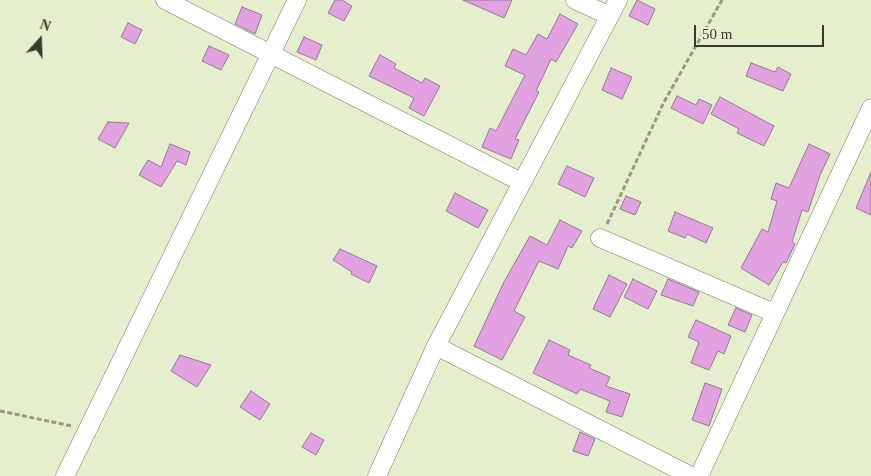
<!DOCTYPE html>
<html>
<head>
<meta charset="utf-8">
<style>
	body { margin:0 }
	#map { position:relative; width:871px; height:476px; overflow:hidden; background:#e5efce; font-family:"Times New Roman",serif }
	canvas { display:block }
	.north { position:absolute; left:15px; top:15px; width:50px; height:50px; -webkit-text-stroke:4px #e5efce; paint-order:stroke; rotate:20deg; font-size:14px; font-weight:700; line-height:20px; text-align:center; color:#373b2e }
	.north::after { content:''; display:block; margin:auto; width:18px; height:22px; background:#373b2e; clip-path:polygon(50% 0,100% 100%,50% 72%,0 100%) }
	.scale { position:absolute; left:694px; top:25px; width:130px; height:22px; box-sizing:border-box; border:2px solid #373b2e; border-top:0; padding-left:6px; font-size:15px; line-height:18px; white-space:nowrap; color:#373b2e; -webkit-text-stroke:4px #e5efce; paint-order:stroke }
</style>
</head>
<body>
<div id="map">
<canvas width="871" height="476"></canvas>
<div class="north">N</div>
<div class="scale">50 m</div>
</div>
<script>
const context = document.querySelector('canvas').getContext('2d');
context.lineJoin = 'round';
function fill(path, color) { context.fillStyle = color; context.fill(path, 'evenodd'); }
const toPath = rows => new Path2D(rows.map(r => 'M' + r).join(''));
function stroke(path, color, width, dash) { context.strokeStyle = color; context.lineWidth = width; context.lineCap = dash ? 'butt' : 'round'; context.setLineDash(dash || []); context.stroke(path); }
const building = toPath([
	[335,0,342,0,352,6,344,21,328,13,335,0],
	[463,0,512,0,504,18,463,0],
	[637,0,655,9,648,25,629,16,637,0],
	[242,7,262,15,255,34,235,24,242,7],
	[560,14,578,24,556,62,551,59,536,91,539,92,515,139,519,140,511,159,482,147,490,128,496,131,525,75,505,66,513,49,526,55,538,34,547,39,560,14],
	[128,23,142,30,135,44,121,37,128,23],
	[304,37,322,45,316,60,297,52,304,37],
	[209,46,229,55,221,70,202,61,209,46],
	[380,55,396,64,394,68,422,83,425,78,440,86,424,116,409,108,414,98,369,76,380,55],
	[751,63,775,72,778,67,791,74,783,91,746,76,751,63],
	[611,68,632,77,622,99,602,90,611,68],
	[677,96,696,105,699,99,712,105,703,124,671,108,677,96],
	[720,97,774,126,764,146,737,133,739,129,711,114,720,97],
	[108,122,129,123,115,148,98,139,108,122],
	[170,144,190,152,186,165,177,161,161,187,139,175,148,160,161,167,170,144],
	[809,144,830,154,820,175,808,212,802,210,792,242,795,244,786,263,783,262,769,285,741,268,762,229,768,232,777,201,771,199,776,183,789,188,809,144],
	[567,166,594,178,585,197,558,184,567,166],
	[871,172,871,215,856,208,871,172],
	[455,193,488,210,478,228,446,211,455,193],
	[626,196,641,202,635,215,620,209,626,196],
	[675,212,713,228,706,243,687,234,685,238,668,231,675,212],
	[560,220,582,231,572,248,568,246,558,269,539,261,514,311,525,317,502,360,474,346,504,282,530,236,547,245,560,220],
	[340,249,377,266,369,283,351,274,352,272,333,260,340,249],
	[609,275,627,284,610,317,593,309,609,275],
	[633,279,657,291,648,309,624,297,633,279],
	[668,279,699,292,693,306,661,295,668,279],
	[736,308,752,315,745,332,728,325,736,308],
	[696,320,731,336,724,354,718,351,709,370,691,363,699,342,688,337,696,320],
	[549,340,570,350,568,355,591,365,589,368,610,377,606,386,630,394,622,417,606,412,610,401,580,389,577,394,533,373,549,340],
	[180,355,211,365,197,387,171,371,180,355],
	[705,383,722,389,709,426,692,420,705,383],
	[251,391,270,404,260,420,240,407,251,391],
	[580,432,595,439,588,456,573,451,580,432],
	[311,433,324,440,316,455,302,447,311,433]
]);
const path = toPath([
	[607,224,664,102,722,0],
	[0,411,72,426]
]);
const minor = toPath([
	[165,0,521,182],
	[575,0,610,16],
	[600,238,774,313],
	[436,346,691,476],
	[65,476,297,0],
	[377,476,436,346,618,0],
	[699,476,871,108]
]);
fill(building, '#e2a2e1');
stroke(building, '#917991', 1);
stroke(minor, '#768062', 19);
stroke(path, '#949b84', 3, [5, 2.5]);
stroke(minor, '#fff', 18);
</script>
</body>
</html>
